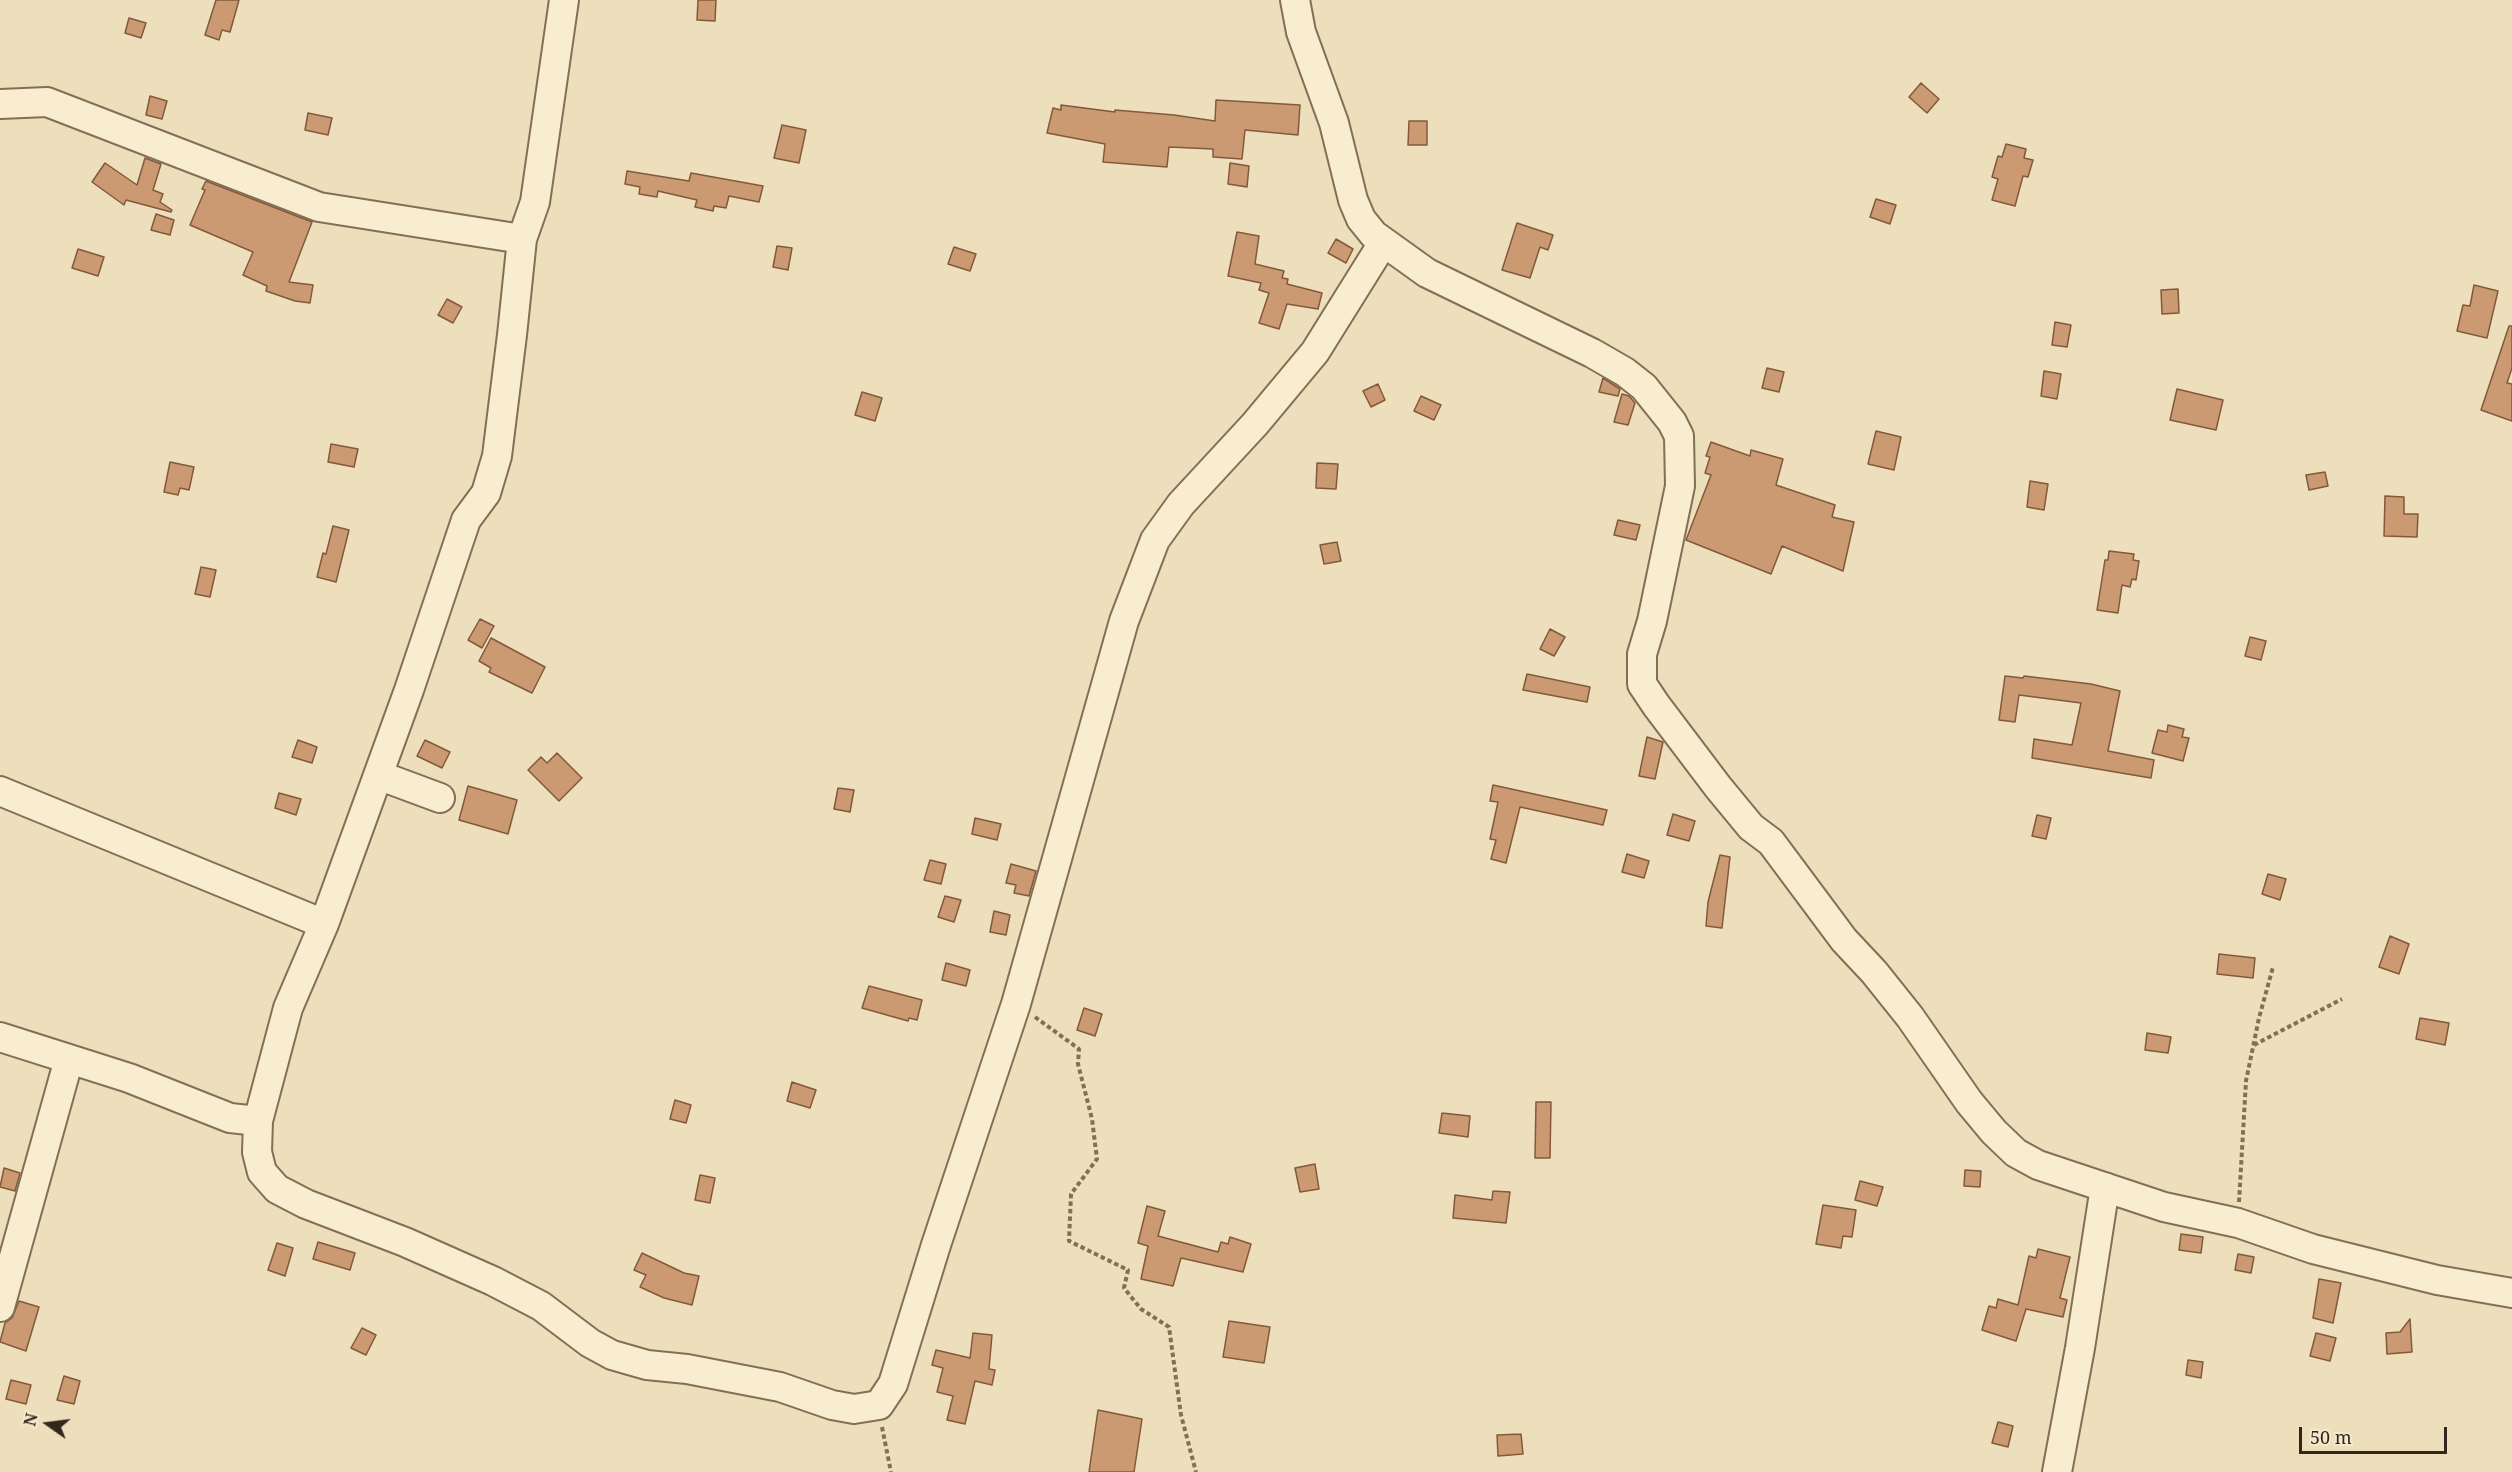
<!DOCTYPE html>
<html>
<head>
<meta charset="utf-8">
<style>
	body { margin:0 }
	#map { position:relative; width:2512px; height:1472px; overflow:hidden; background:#eddfbc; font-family:"Noto Serif",serif }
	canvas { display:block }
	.north { position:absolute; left:18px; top:1394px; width:60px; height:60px; -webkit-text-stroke:4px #f4e9cc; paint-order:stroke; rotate:284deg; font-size:16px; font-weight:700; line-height:24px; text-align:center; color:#33271b }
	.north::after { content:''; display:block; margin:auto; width:21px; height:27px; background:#33271b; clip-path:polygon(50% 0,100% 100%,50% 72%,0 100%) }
	.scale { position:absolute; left:2299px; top:1427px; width:148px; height:27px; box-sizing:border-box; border:3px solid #33271b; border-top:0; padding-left:8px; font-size:18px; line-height:21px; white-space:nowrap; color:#33271b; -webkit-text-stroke:4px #f4e9cc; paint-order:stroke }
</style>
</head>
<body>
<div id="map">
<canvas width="2512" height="1472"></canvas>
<div class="north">N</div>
<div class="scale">50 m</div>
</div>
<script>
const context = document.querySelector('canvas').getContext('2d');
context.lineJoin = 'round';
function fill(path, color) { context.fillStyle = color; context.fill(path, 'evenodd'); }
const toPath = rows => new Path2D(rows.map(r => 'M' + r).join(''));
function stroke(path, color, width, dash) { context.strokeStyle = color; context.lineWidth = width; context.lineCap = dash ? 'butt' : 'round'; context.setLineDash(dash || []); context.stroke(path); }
const building = toPath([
	[216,0,239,0,230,32,222,30,219,40,205,35,216,0],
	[698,0,716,0,715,21,697,20,698,0],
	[129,18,146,23,141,38,125,33,129,18],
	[1921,83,1939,99,1927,113,1909,97,1921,83],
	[150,96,167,101,162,119,146,115,150,96],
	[1216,100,1300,105,1298,135,1245,130,1242,159,1213,157,1213,149,1169,147,1167,167,1103,162,1105,144,1047,133,1053,108,1061,110,1061,105,1115,112,1115,110,1174,115,1215,121,1216,100],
	[308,113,332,118,328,135,305,130,308,113],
	[1409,121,1427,121,1427,145,1408,145,1409,121],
	[782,125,806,130,799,163,774,158,782,125],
	[2006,144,2026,149,2024,158,2033,160,2028,177,2023,176,2015,206,1992,200,1998,179,1992,177,1998,156,2002,157,2006,144],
	[145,158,161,164,153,190,163,194,160,202,172,210,171,212,126,200,124,205,92,182,105,163,137,185,145,158],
	[1230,163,1249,166,1247,187,1228,184,1230,163],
	[627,171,689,181,691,173,763,186,759,202,729,196,726,208,714,206,713,211,695,207,697,200,658,191,657,197,639,194,640,187,625,184,627,171],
	[206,181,312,222,289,282,313,285,310,303,295,301,266,291,267,286,243,275,253,252,190,225,205,190,202,189,206,181],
	[1876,199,1896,205,1890,224,1870,217,1876,199],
	[156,214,174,220,170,235,151,230,156,214],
	[1517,223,1553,235,1548,250,1540,247,1530,278,1502,270,1517,223],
	[1237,232,1259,236,1255,264,1284,271,1282,278,1288,279,1287,284,1322,293,1318,309,1287,304,1279,329,1259,323,1269,293,1259,290,1261,283,1228,276,1237,232],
	[1336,239,1353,249,1346,263,1328,253,1336,239],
	[777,246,792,248,788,270,773,267,777,246],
	[954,247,976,254,970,271,948,264,954,247],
	[78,249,104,257,98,276,72,268,78,249],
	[2474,285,2498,291,2487,338,2457,331,2463,305,2470,306,2474,285],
	[2178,289,2179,313,2162,314,2161,290,2178,289],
	[447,299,462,307,453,323,438,315,447,299],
	[2055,322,2071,325,2067,347,2052,345,2055,322],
	[2509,326,2512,326,2512,368,2507,383,2512,384,2512,421,2481,410,2509,326],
	[1767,368,1784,372,1779,392,1762,388,1767,368],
	[2044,371,2061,374,2057,399,2041,396,2044,371],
	[1603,378,1620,389,1618,396,1599,392,1603,378],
	[1378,384,1385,400,1371,407,1363,391,1378,384],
	[2177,389,2223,400,2216,430,2170,420,2177,389],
	[862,392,882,398,875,421,855,415,862,392],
	[1622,394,1629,396,1635,403,1628,425,1614,422,1622,394],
	[1421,396,1441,405,1434,420,1414,411,1421,396],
	[1876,431,1901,437,1894,470,1868,464,1876,431],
	[1711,442,1750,456,1751,450,1783,459,1776,485,1835,505,1832,517,1854,522,1843,571,1782,546,1771,574,1686,540,1711,475,1705,473,1710,457,1706,456,1711,442],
	[331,444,358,449,354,467,328,462,331,444],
	[170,462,194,467,189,490,180,488,178,495,164,492,170,462],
	[1317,463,1338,464,1336,489,1316,488,1317,463],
	[2325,472,2328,486,2309,490,2306,475,2325,472],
	[2030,481,2048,484,2044,510,2027,507,2030,481],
	[2385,496,2404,497,2404,514,2418,514,2417,537,2384,536,2385,496],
	[1618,520,1640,525,1636,540,1614,535,1618,520],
	[333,526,349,530,336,582,317,577,323,553,326,554,333,526],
	[1337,542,1341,561,1324,564,1320,545,1337,542],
	[2109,551,2134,554,2133,560,2139,561,2136,580,2132,579,2130,587,2122,585,2118,613,2097,610,2105,560,2108,560,2109,551],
	[201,567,216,570,210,597,195,594,201,567],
	[480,619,494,626,482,648,468,640,480,619],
	[1550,629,1565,637,1554,656,1540,649,1550,629],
	[2250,637,2266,641,2261,660,2245,656,2250,637],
	[491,638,545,667,532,693,489,672,491,668,479,661,491,638],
	[1527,674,1590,687,1587,702,1523,690,1527,674],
	[2005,676,2023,678,2024,676,2091,684,2120,691,2108,751,2154,760,2151,778,2032,758,2034,739,2072,745,2081,703,2019,695,2015,722,1999,720,2005,676],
	[2168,725,2184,729,2182,737,2189,738,2183,761,2152,753,2158,730,2167,732,2168,725],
	[1647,737,1663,742,1655,779,1639,776,1647,737],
	[298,740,317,747,312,763,292,757,298,740],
	[425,740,450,752,442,768,417,756,425,740],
	[557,753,582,778,559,801,528,770,541,757,547,763,557,753],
	[1493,785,1607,810,1603,825,1520,807,1506,863,1491,859,1496,840,1490,839,1498,802,1490,801,1493,785],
	[468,786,517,800,508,834,459,820,468,786],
	[838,788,854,790,850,812,834,809,838,788],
	[279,793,301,799,296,815,275,808,279,793],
	[1673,814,1695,821,1689,841,1667,835,1673,814],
	[2037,815,2051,818,2046,839,2032,836,2037,815],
	[975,818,1001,824,997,840,972,834,975,818],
	[1627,854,1649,861,1644,878,1622,872,1627,854],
	[1720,855,1730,857,1722,928,1706,926,1708,902,1720,855],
	[930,860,946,864,941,884,924,880,930,860],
	[1011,864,1036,871,1029,896,1014,893,1016,885,1006,883,1011,864],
	[2268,874,2286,879,2280,900,2262,894,2268,874],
	[945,896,961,900,954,922,938,917,945,896],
	[994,911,1010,915,1006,935,990,932,994,911],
	[2390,936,2409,944,2399,974,2379,967,2390,936],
	[2219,954,2255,958,2253,978,2217,974,2219,954],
	[946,963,970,970,966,986,942,980,946,963],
	[869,986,922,1000,917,1020,909,1018,908,1021,862,1008,869,986],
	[1084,1008,1102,1014,1095,1036,1077,1030,1084,1008],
	[2420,1018,2449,1023,2445,1045,2416,1039,2420,1018],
	[2147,1033,2171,1037,2168,1053,2145,1050,2147,1033],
	[792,1082,816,1090,810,1108,787,1101,792,1082],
	[675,1100,691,1105,686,1123,670,1119,675,1100],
	[1536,1102,1551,1102,1550,1158,1535,1158,1536,1102],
	[1442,1113,1470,1116,1468,1137,1439,1133,1442,1113],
	[1315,1164,1319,1189,1300,1192,1295,1168,1315,1164],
	[4,1168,20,1173,15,1191,0,1187,4,1168],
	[1965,1170,1981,1171,1980,1187,1964,1186,1965,1170],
	[700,1175,715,1178,710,1203,695,1200,700,1175],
	[1860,1181,1883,1187,1877,1206,1855,1200,1860,1181],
	[1493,1191,1510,1192,1506,1223,1453,1218,1455,1195,1492,1200,1493,1191],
	[1823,1205,1856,1210,1852,1237,1843,1236,1841,1248,1816,1244,1823,1205],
	[1147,1206,1165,1211,1158,1236,1218,1252,1221,1242,1228,1244,1230,1237,1251,1244,1243,1272,1181,1258,1173,1286,1141,1279,1148,1246,1138,1243,1147,1206],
	[2181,1234,2203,1237,2201,1253,2179,1250,2181,1234],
	[318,1242,355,1253,350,1270,313,1259,318,1242],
	[277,1243,293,1248,285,1276,268,1270,277,1243],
	[2038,1249,2070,1257,2060,1298,2067,1300,2063,1317,2026,1309,2016,1341,1982,1330,1989,1306,1996,1308,1998,1299,2018,1305,2029,1256,2036,1258,2038,1249],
	[642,1253,684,1273,699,1276,692,1305,664,1298,640,1287,646,1275,634,1270,642,1253],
	[2238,1254,2254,1257,2251,1273,2235,1270,2238,1254],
	[2319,1279,2341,1283,2333,1323,2313,1318,2319,1279],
	[19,1301,39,1307,26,1351,0,1342,5,1323,12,1318,19,1301],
	[2410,1319,2412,1352,2387,1354,2386,1333,2400,1332,2410,1319],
	[1229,1321,1270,1327,1264,1363,1223,1357,1229,1321],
	[362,1328,376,1335,366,1355,351,1348,362,1328],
	[973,1333,992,1335,989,1369,995,1370,992,1385,975,1381,965,1424,947,1420,953,1396,937,1392,943,1368,932,1365,936,1350,970,1358,973,1333],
	[2316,1333,2336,1338,2330,1361,2310,1356,2316,1333],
	[2188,1360,2203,1362,2201,1378,2186,1375,2188,1360],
	[64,1376,80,1381,74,1404,57,1400,64,1376],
	[11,1380,31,1385,26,1404,6,1399,11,1380],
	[1098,1410,1142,1419,1134,1472,1089,1472,1098,1410],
	[1998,1422,2013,1426,2008,1447,1992,1443,1998,1422],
	[1521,1434,1523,1454,1498,1456,1497,1435,1521,1434]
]);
const path = toPath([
	[1035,1017,1079,1049,1078,1064,1092,1119,1097,1159,1071,1194,1069,1241,1128,1270,1124,1288,1141,1309,1169,1327,1181,1415,1196,1472],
	[2254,1045,2342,999],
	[2239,1202,2246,1081,2259,1018,2273,967],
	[882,1427,891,1472]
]);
const minor = toPath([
	[564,0,535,202,522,239,512,335,497,456,486,493,466,520,409,690,324,924,288,1008,258,1121,257,1152,262,1172,277,1189,306,1204,405,1242,493,1281,541,1306,590,1343,612,1355,647,1365,687,1369,780,1387,832,1405,854,1409,879,1405,893,1384,936,1245,1016,1004,1124,621,1155,540,1181,504,1255,424,1315,352,1383,243],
	[1295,0,1301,32,1334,123,1353,200,1361,219,1374,235,1427,273,1592,353,1625,372,1644,387,1672,422,1679,436,1680,486,1652,621,1642,654,1642,684,1656,705,1718,787,1751,827,1771,842,1844,940,1874,972,1910,1017,1969,1102,1994,1132,2016,1153,2038,1165,2164,1207,2238,1223,2313,1249,2437,1280,2512,1293],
	[0,104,47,102,319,207,522,239],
	[378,775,440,798],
	[0,791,324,924],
	[0,1037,129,1078,230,1118,258,1121],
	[0,1307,69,1059],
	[2057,1472,2080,1348,2105,1187]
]);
fill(building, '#cb9972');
stroke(building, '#83593c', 1.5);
stroke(minor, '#846f56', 32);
stroke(path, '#846f56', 4, [4.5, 3]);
stroke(minor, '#f8edcf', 28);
</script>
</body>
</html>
